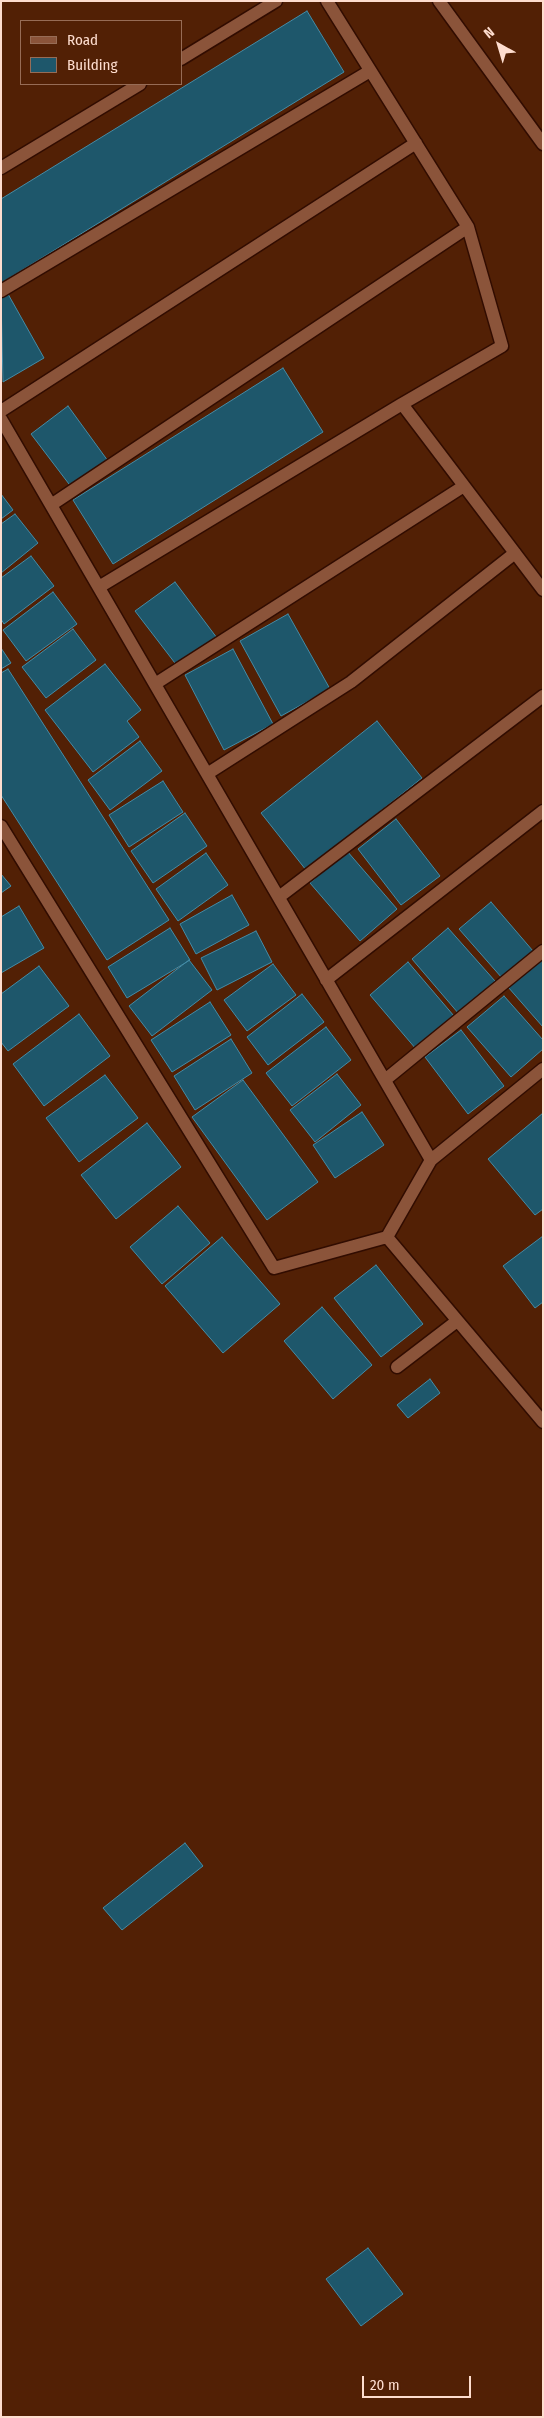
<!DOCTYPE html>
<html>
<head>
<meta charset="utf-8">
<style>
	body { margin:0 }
	#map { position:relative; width:544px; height:2418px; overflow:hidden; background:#522005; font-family:"Fira Sans Condensed",sans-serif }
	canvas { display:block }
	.frame { position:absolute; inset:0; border:2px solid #feddcf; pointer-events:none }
	.legend { position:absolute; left:20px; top:20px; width:162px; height:65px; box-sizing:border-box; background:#522005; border:1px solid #976c56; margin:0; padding:6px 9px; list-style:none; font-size:15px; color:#feddcf }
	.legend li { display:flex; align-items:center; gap:10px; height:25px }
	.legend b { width:25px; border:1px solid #976c56 }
	.north { position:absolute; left:474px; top:20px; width:50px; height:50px; -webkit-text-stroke:4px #522005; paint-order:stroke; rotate:321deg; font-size:14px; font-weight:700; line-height:20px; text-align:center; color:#feddcf }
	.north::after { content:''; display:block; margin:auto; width:18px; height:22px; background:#feddcf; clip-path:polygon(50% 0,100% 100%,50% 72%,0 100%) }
	.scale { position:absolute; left:362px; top:2376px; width:109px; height:22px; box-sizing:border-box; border:2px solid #feddcf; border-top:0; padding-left:6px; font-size:15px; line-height:18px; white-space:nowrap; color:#feddcf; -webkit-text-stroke:4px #522005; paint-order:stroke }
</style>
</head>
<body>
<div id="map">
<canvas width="544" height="2418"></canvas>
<div class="frame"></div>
<ul class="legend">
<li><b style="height:6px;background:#8b543a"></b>Road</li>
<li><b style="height:14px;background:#1e576b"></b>Building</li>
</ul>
<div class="north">N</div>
<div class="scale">20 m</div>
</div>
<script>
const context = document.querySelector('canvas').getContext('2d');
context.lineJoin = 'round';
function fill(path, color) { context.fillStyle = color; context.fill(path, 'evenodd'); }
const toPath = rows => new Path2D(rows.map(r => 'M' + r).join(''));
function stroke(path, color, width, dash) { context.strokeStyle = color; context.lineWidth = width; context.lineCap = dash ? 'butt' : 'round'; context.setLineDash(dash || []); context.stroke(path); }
const building = toPath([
	[307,11,344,72,1,283,1,199,307,11],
	[8,294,44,358,3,382,1,298,8,294],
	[283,368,323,432,113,564,73,500,283,368],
	[68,406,108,461,72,488,31,434,68,406],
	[1,494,13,510,1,519,1,494],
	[15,514,38,543,1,573,1,524,15,514],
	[31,556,54,586,4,624,1,619,1,578,31,556],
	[175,582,217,638,178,667,135,611,175,582],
	[53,592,77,624,26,661,3,630,53,592],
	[288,614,330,689,281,716,240,641,288,614],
	[73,629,96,660,46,698,22,667,73,629],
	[1,648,11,663,1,669,1,648],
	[233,649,273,724,224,750,185,675,233,649],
	[105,664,141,710,127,721,139,737,93,772,45,710,105,664],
	[8,669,169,920,107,960,1,795,1,673,8,669],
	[377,721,422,778,306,870,261,813,377,721],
	[140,741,162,771,110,810,88,780,140,741],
	[163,781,183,812,129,847,109,815,163,781],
	[185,813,207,846,153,883,131,851,185,813],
	[396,819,440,876,401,905,358,849,396,819],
	[347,851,397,909,360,941,310,883,347,851],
	[206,853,228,885,178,921,156,889,206,853],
	[1,874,11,886,1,893,1,874],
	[232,895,249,925,196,954,180,924,232,895],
	[491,902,533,951,502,978,459,929,491,902],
	[19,906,44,948,1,973,1,917,19,906],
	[170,928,190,960,127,998,108,967,170,928],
	[448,928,495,981,459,1014,412,959,448,928],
	[256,931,272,962,217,990,201,958,256,931],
	[543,958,543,1027,508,987,543,958],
	[189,960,212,990,152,1036,129,1006,189,960],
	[408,962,454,1016,416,1049,370,995,408,962],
	[273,964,296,995,247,1031,224,1000,273,964],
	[39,966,69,1006,8,1051,1,1042,1,994,39,966],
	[302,994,324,1022,268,1065,247,1037,302,994],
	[504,996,543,1040,543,1049,511,1077,467,1027,504,996],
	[210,1002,231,1035,172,1072,151,1040,210,1002],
	[79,1014,110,1056,44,1106,13,1064,79,1014],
	[326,1027,351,1060,292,1106,266,1073,326,1027],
	[461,1030,504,1086,468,1114,425,1057,461,1030],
	[231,1039,252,1073,195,1110,174,1076,231,1039],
	[337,1074,361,1105,315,1142,290,1110,337,1074],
	[105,1075,138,1118,79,1162,46,1118,105,1075],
	[243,1080,318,1182,267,1220,192,1117,243,1080],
	[362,1112,384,1145,335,1178,313,1145,362,1112],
	[543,1113,543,1209,535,1215,488,1159,543,1113],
	[147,1123,181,1167,116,1219,81,1175,147,1123],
	[178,1206,210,1243,162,1284,130,1247,178,1206],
	[543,1236,543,1302,535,1308,503,1266,543,1236],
	[222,1237,280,1304,223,1353,165,1286,222,1237],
	[376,1265,423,1324,381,1357,334,1298,376,1265],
	[322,1307,372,1365,333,1399,284,1341,322,1307],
	[430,1379,440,1393,408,1418,397,1405,430,1379],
	[185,1843,203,1866,122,1930,103,1908,185,1843],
	[368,2248,403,2294,361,2326,326,2279,368,2248]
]);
const minor = toPath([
	[327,1,468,227,502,346,402,404,543,590],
	[439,1,543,144],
	[181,59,276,1],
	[1,168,140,84],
	[1,291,370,71],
	[1,411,416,143],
	[1,419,431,1160,387,1237],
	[51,505,468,227],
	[99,587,402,404],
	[155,684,464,486],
	[207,774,351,682,515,553],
	[1,826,274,1268,387,1237,543,1422],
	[279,897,543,696],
	[326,980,543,811],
	[385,1080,543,951],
	[431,1160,543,1069],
	[397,1367,457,1321]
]);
fill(building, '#1e576b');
stroke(building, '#438ca7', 1);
stroke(minor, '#310c00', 15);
stroke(minor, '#8b543a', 12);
</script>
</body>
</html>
